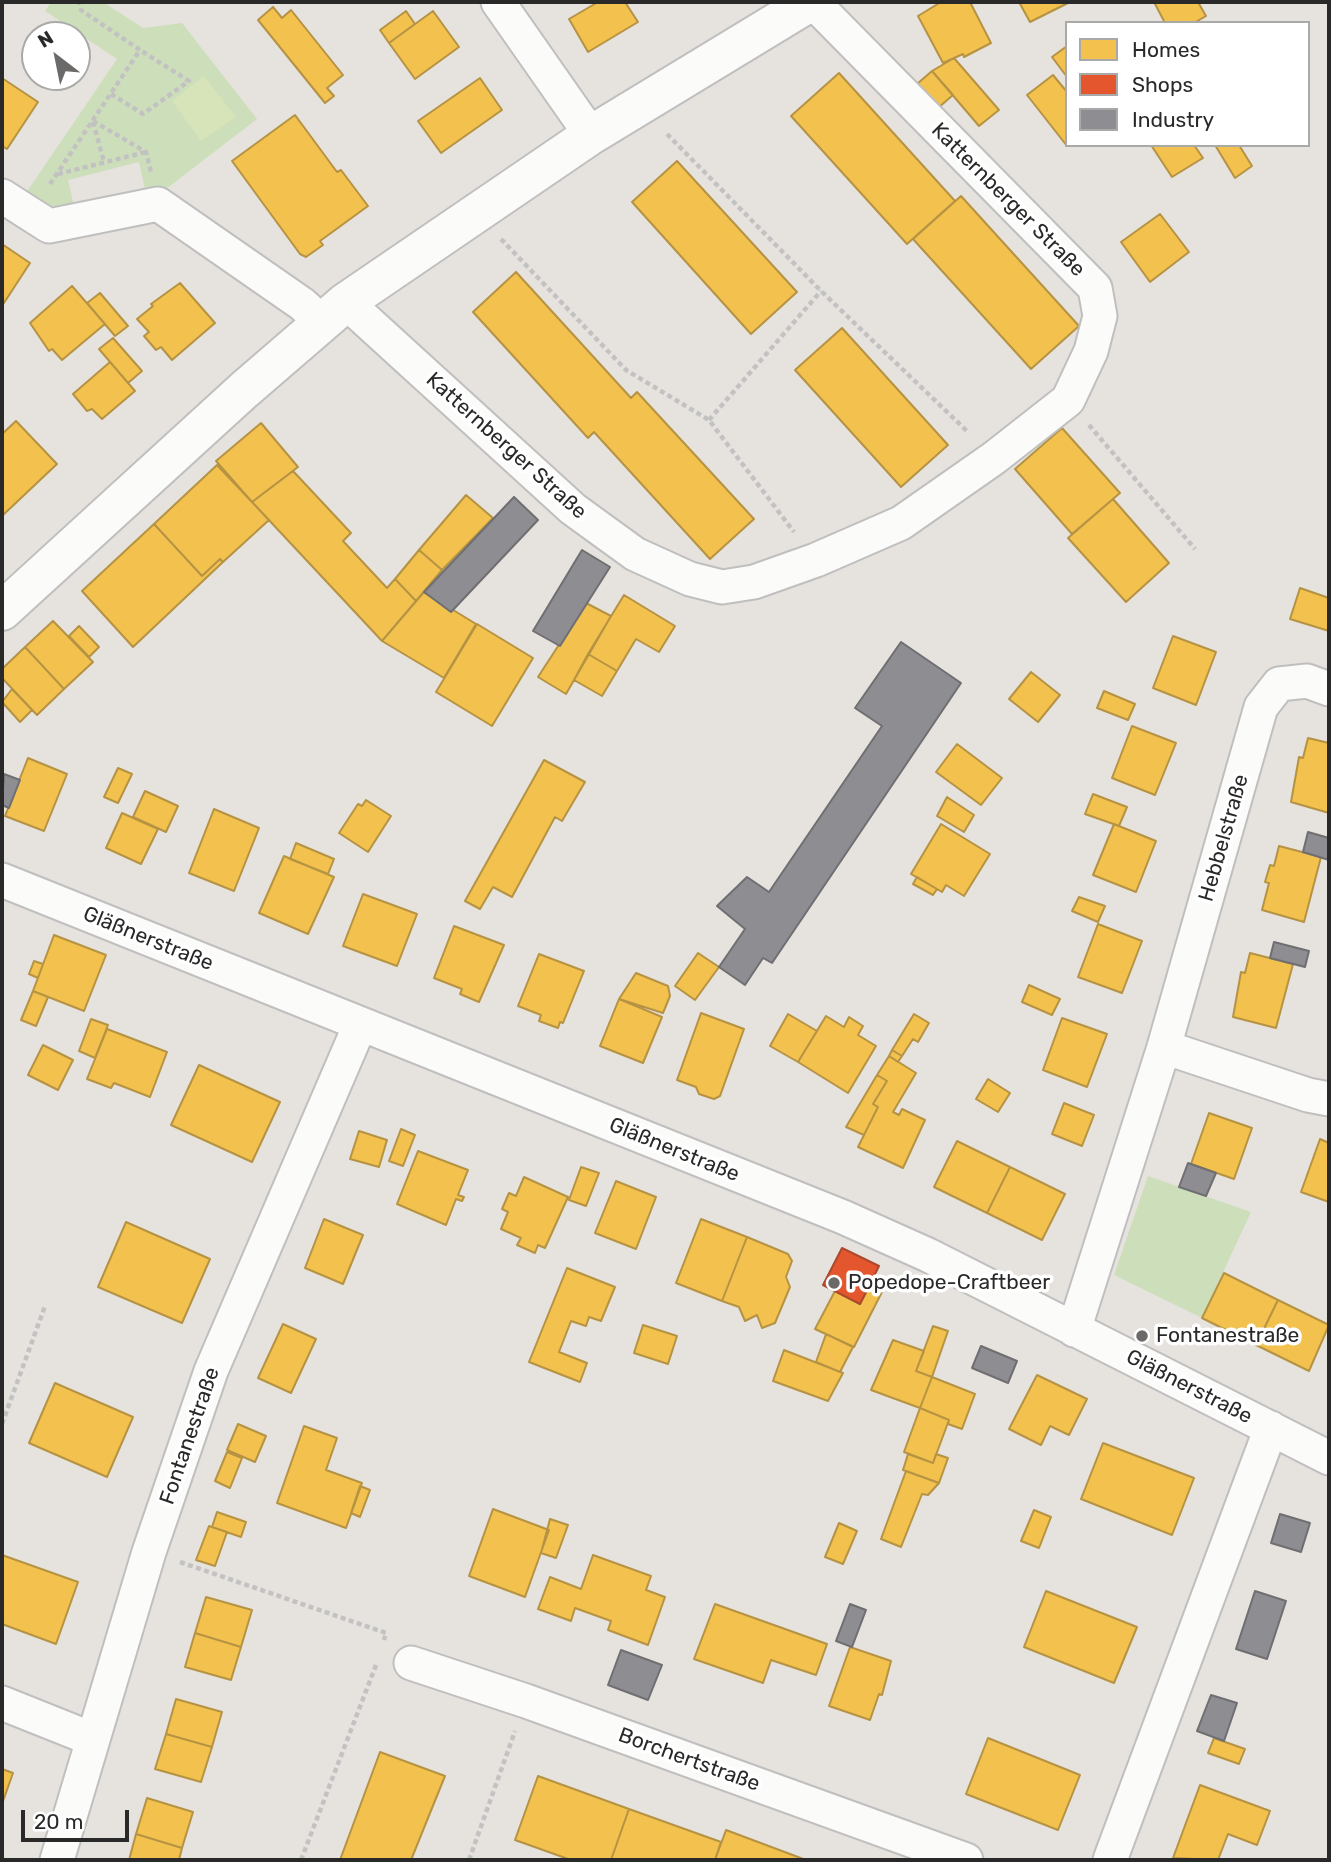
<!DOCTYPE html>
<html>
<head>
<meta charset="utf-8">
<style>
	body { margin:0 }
	#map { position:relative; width:1331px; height:1862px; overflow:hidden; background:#e6e2de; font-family:Rubik,sans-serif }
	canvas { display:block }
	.frame { position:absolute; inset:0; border:4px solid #292929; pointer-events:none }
	.legend { position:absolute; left:1065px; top:21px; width:245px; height:126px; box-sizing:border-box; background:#fff; border:2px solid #a9a9a9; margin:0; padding:9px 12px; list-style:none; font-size:21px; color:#292929 }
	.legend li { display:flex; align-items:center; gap:14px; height:35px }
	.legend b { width:35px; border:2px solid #a9a9a9 }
	.north { position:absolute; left:21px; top:21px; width:70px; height:70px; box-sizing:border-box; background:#fff; border:2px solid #a9a9a9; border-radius:50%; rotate:328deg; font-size:19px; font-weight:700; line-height:28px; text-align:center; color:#292929 }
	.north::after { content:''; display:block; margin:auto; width:24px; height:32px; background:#6b6a68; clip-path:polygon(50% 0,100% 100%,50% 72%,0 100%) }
	.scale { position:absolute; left:21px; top:1810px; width:108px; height:32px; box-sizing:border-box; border:4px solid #292929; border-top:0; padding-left:9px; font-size:21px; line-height:24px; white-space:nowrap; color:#292929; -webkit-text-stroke:5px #fff; paint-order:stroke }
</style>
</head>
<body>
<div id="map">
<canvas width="1331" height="1862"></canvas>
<div class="frame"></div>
<ul class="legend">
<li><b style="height:19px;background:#f2c14e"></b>Homes</li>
<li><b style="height:19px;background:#e4572e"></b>Shops</li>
<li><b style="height:19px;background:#8d8d92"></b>Industry</li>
</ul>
<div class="north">N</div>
<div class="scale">20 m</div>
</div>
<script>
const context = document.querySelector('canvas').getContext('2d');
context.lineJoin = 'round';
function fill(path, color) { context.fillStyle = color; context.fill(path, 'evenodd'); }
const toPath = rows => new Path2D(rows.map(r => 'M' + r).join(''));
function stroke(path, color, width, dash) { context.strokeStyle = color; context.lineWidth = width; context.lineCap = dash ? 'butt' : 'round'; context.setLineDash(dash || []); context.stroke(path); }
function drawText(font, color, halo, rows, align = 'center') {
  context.font = font + ' Rubik,sans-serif'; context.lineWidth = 7; context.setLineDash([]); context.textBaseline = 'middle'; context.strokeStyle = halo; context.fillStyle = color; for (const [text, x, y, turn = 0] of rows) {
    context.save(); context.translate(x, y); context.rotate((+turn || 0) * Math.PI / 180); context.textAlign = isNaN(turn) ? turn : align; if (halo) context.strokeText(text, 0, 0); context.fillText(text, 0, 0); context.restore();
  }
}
const green = toPath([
	[51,2,103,2,143,28,182,23,257,119,166,189,146,194,139,162,68,180,74,206,50,208,26,193,117,59,45,11],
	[1148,1176,1251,1212,1202,1318,1114,1275]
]);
const pitch = toPath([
	[204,76,236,117,201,141,172,101]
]);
const homes = toPath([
	[598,2,625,2,638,22,588,52,569,19,598,2],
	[941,2,970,2,991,43,964,57,963,54,943,63,918,16,941,2],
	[1019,2,1070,2,1030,22,1019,2],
	[1154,2,1198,2,1206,16,1194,23,1165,23,1154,2],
	[273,7,282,18,291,10,343,75,327,88,334,96,325,103,258,20,273,7],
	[406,11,415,24,389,43,380,30,406,11],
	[433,11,459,47,415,79,389,43,433,11],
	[1067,46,1067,77,1052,57,1067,46],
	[954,58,999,110,979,126,932,71,954,58],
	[932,71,953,95,938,108,917,84,932,71],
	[839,73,955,201,907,244,791,116,839,73],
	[1053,75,1067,92,1067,146,1027,95,1053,75],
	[2,78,38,102,7,149,2,146,2,78],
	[480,78,502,110,441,153,418,121,480,78],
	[295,115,337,172,341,170,368,206,320,241,323,245,306,257,300,254,232,161,295,115],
	[1151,145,1194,145,1203,158,1172,177,1151,145],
	[1215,145,1239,145,1252,166,1235,178,1215,145],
	[677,161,797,292,751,334,632,202,677,161],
	[961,196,1079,326,1031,369,913,239,961,196],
	[1160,214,1189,252,1150,282,1121,242,1160,214],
	[2,244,30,263,2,306,2,244],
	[516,272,631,398,637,392,754,519,710,559,594,432,588,438,473,312,516,272],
	[180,283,215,323,172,360,161,347,156,350,144,336,149,332,137,319,153,306,151,304,180,283],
	[72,286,105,324,62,360,52,349,49,351,30,323,72,286],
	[100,293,128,326,115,336,87,303,100,293],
	[842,328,948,445,901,487,795,370,842,328],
	[113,338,142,371,128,383,99,349,113,338],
	[110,362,135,391,102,419,92,409,87,411,73,394,110,362],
	[16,421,57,464,2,516,2,434,16,421],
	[261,423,298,467,252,502,216,461,261,423],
	[1062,428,1120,493,1072,534,1015,469,1062,428],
	[217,465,269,520,223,562,220,559,202,576,154,524,217,465],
	[293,471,351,533,343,541,387,588,395,579,416,601,382,641,252,502,293,471],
	[466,495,493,518,442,570,419,550,466,495],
	[1113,499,1169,563,1126,602,1068,538,1113,499],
	[154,524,202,576,220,559,223,562,133,647,82,591,154,524],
	[419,550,442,570,416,601,395,579,419,550],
	[1300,588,1329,598,1329,631,1290,619,1300,588],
	[424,592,476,624,444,678,382,641,424,592],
	[624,595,675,626,659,652,636,639,617,671,588,654,624,595],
	[586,603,611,616,566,694,538,677,586,603],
	[53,621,93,662,64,689,25,647,53,621],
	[477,624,533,658,492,726,436,692,477,624],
	[79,626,99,647,89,657,69,636,79,626],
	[1173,636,1216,652,1196,705,1153,688,1173,636],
	[25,647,64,689,37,715,2,678,2,669,25,647],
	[588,654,617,671,602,696,574,680,588,654],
	[1031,672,1060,695,1038,722,1009,699,1031,672],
	[12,689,32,710,20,722,2,702,12,689],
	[1104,691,1135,704,1128,720,1097,708,1104,691],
	[1132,726,1176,743,1155,795,1112,778,1132,726],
	[1308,738,1329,743,1329,813,1291,802,1299,757,1303,758,1308,738],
	[957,744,1002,778,981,805,936,772,957,744],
	[28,758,67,774,44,831,5,816,28,758],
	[544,760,585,782,562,821,555,817,512,897,493,887,480,909,465,901,544,760],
	[118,768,132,774,118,803,104,797,118,768],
	[145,791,178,806,166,832,133,817,145,791],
	[1093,794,1127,807,1119,826,1085,814,1093,794],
	[947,797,974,815,964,832,937,816,947,797],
	[366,800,391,816,368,852,339,833,358,804,362,806,366,800],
	[214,809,259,828,234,891,189,873,214,809],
	[122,813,158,829,141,864,106,848,122,813],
	[941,824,990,854,964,896,946,885,942,892,911,874,941,824],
	[1114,824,1156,841,1136,892,1093,875,1114,824],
	[296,843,334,859,328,874,290,859,296,843],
	[1279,846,1321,857,1304,922,1262,910,1269,883,1265,882,1270,865,1274,866,1279,846],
	[284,856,334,877,308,934,259,913,284,856],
	[917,877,937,889,933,895,913,884,917,877],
	[363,894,417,914,397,966,343,946,363,894],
	[1079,897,1105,906,1098,922,1072,911,1079,897],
	[1098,924,1142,941,1122,993,1078,977,1098,924],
	[454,926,504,945,479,1002,460,994,462,989,434,978,454,926],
	[54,935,106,955,84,1011,33,991,54,935],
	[698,953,719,967,695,1000,675,986,698,953],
	[1250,953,1293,964,1276,1028,1233,1017,1241,972,1245,973,1250,953],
	[539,954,584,971,563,1023,560,1022,558,1028,539,1021,541,1015,518,1006,539,954],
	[34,961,43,964,38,978,29,974,34,961],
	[636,973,668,986,670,996,663,1013,619,999,636,973],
	[1029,985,1060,999,1052,1015,1022,1002,1029,985],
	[33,991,48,997,36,1026,21,1020,33,991],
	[619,999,662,1017,643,1063,600,1046,619,999],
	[701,1013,744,1029,720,1096,714,1099,699,1094,696,1087,677,1080,701,1013],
	[788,1014,817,1031,798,1062,770,1046,788,1014],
	[914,1014,929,1023,918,1042,913,1039,902,1056,892,1050,914,1014],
	[826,1016,844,1027,849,1017,863,1026,858,1035,876,1046,848,1093,798,1062,826,1016],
	[1062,1018,1107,1034,1087,1087,1043,1070,1062,1018],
	[91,1019,108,1025,95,1058,79,1051,91,1019],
	[107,1029,167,1052,150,1097,114,1083,111,1088,87,1079,107,1029],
	[43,1045,73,1060,58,1090,28,1075,43,1045],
	[892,1050,902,1056,898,1062,889,1056,892,1050],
	[889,1056,916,1073,893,1112,899,1115,902,1109,925,1120,903,1168,858,1147,878,1107,873,1104,887,1081,877,1075,889,1056],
	[199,1065,280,1102,252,1162,171,1125,199,1065],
	[877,1075,887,1081,873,1104,878,1107,864,1135,846,1127,877,1075],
	[988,1079,1010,1093,998,1112,976,1099,988,1079],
	[1064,1103,1094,1115,1082,1146,1052,1134,1064,1103],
	[1209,1113,1252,1128,1234,1179,1191,1164,1209,1113],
	[401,1129,415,1135,403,1166,389,1161,401,1129],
	[359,1131,387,1140,379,1167,350,1159,359,1131],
	[1320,1139,1329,1143,1329,1202,1301,1192,1320,1139],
	[957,1141,1010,1167,987,1213,934,1187,957,1141],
	[418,1151,468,1170,458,1195,464,1197,462,1201,456,1199,446,1225,397,1204,418,1151],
	[581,1167,599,1173,586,1206,569,1200,581,1167],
	[1010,1167,1065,1194,1042,1240,987,1213,1010,1167],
	[524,1177,568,1197,545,1248,538,1245,535,1253,517,1245,521,1238,501,1229,508,1212,502,1209,509,1193,516,1196,524,1177],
	[616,1181,656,1197,636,1249,595,1233,616,1181],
	[324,1219,363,1235,343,1284,305,1268,324,1219],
	[701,1219,747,1237,722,1301,676,1283,701,1219],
	[126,1222,210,1259,182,1323,98,1287,126,1222],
	[747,1237,788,1254,792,1261,786,1277,790,1287,775,1323,762,1328,757,1315,745,1321,739,1307,722,1301,747,1237],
	[567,1268,615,1287,601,1321,589,1317,586,1326,571,1321,559,1352,587,1363,580,1382,529,1362,567,1268],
	[1224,1273,1278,1300,1256,1345,1202,1318,1224,1273],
	[871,1284,883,1290,854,1347,815,1329,835,1291,860,1304,871,1284],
	[1278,1300,1329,1325,1309,1371,1256,1345,1278,1300],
	[283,1324,316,1339,291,1393,258,1378,283,1324],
	[643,1325,677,1336,668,1364,634,1353,643,1325],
	[933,1326,948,1331,932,1377,916,1371,933,1326],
	[826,1334,853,1347,840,1372,816,1362,826,1334],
	[893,1340,924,1351,916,1371,932,1377,920,1408,871,1390,893,1340],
	[784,1350,843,1373,828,1401,773,1381,784,1350],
	[1037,1375,1087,1399,1069,1435,1050,1426,1041,1445,1009,1429,1037,1375],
	[932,1377,975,1394,962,1429,948,1424,949,1420,920,1408,932,1377],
	[55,1383,133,1417,107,1477,29,1443,55,1383],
	[920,1408,949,1420,933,1463,904,1452,920,1408],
	[238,1424,266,1436,255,1462,227,1450,238,1424],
	[304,1426,337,1438,326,1470,362,1483,346,1528,277,1503,304,1426],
	[1103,1443,1194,1478,1172,1535,1081,1499,1103,1443],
	[227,1452,242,1458,230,1488,215,1481,227,1452],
	[908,1454,933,1463,936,1454,948,1458,939,1483,903,1470,908,1454],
	[906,1471,939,1483,928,1495,922,1494,901,1547,881,1539,906,1471],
	[360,1486,370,1490,360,1517,351,1513,360,1486],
	[493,1509,549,1530,525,1597,469,1576,493,1509],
	[1034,1510,1051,1517,1039,1548,1021,1541,1034,1510],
	[217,1512,246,1522,241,1537,212,1527,217,1512],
	[550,1519,568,1525,556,1558,541,1553,550,1519],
	[839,1523,857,1531,843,1564,825,1557,839,1523],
	[209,1526,227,1532,215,1566,196,1560,209,1526],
	[2,1555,78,1582,56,1644,2,1624,2,1555],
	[593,1555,651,1576,646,1590,665,1597,648,1645,608,1630,611,1621,575,1608,571,1621,538,1609,550,1577,581,1589,593,1555],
	[1046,1591,1137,1627,1114,1683,1024,1647,1046,1591],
	[206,1597,252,1610,241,1647,195,1633,206,1597],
	[715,1604,827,1644,816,1675,771,1660,763,1683,694,1659,715,1604],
	[195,1633,241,1647,231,1680,185,1667,195,1633],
	[850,1647,891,1661,882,1695,879,1694,870,1720,829,1706,850,1647],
	[176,1699,222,1712,212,1747,166,1734,176,1699],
	[166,1734,212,1747,201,1782,155,1769,166,1734],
	[988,1738,1080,1775,1058,1830,966,1794,988,1738],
	[1214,1738,1245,1749,1239,1764,1208,1753,1214,1738],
	[380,1752,445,1776,411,1860,340,1860,380,1752],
	[2,1769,13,1773,2,1804,2,1769],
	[538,1776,629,1809,611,1860,571,1860,515,1840,538,1776],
	[1200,1785,1270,1811,1257,1845,1228,1834,1218,1860,1173,1858,1200,1785],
	[147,1798,193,1812,182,1848,136,1834,147,1798],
	[629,1809,721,1842,715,1860,611,1860,629,1809],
	[726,1830,806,1860,715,1860,726,1830],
	[136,1834,182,1848,179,1860,129,1860,136,1834]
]);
const shops = toPath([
	[842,1248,879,1266,860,1304,823,1285,842,1248]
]);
const industry = toPath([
	[514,497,538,520,451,612,424,592,514,497],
	[582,550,610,567,560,646,533,631,582,550],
	[901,642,961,683,772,963,763,958,745,985,719,967,745,929,717,906,747,877,769,892,882,726,855,708,901,642],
	[4,774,20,780,9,808,2,805,4,774],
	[1308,832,1329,838,1329,860,1303,852,1308,832],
	[1274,942,1309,951,1305,967,1270,958,1274,942],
	[1188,1163,1216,1173,1206,1196,1179,1187,1188,1163],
	[981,1346,1017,1361,1008,1383,972,1368,981,1346],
	[1280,1514,1310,1523,1301,1552,1271,1543,1280,1514],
	[1255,1591,1286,1601,1267,1659,1236,1649,1255,1591],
	[850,1604,866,1610,852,1647,836,1641,850,1604],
	[621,1650,662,1665,648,1700,608,1685,621,1650],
	[1211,1695,1237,1703,1224,1741,1197,1731,1211,1695]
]);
const path = toPath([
	[111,94,143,114,189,81,140,50],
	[93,121,146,152,151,172],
	[93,122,104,162],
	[667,134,821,291,969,433],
	[58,174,146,152],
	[50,184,140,50,81,10,79,2],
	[501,239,626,370,709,420,794,532],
	[709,420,821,291],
	[1089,425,1195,549],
	[2,1424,45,1306],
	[180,1562,386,1633,384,1640],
	[301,1860,376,1665],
	[469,1860,515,1731]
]);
const street = toPath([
	[498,2,591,135],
	[2,196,49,226,158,204,302,304,321,321],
	[346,302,573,509,635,554,690,579,722,587,754,582,816,560,901,523,994,458,1068,400,1091,351,1100,316,1095,288,813,2],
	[2,880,843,1217,928,1255,1329,1458],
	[1164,1047,1308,1095,1329,1099],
	[1074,1330,1164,1047,1261,707,1279,684,1307,681,1329,689],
	[411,1663,526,1701,966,1860],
	[2,1703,92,1739],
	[57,1860,149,1552,211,1371,360,1025],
	[1110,1860,1271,1428]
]);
const secondary = toPath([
	[2,611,244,390,346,302,591,135,810,2]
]);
const markers = [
	[834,1283,7,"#6b6a68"],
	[1142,1336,7,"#6b6a68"]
];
const streetNames = [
	["Katternberger Straße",1008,200,45],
	["Katternberger Straße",506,446,42],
	["Hebbelstraße",1224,838,-74],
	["Gläßnerstraße",148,939,22],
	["Gläßnerstraße",674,1150,22],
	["Gläßnerstraße",1189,1387,27],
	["Fontanestraße",190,1436,-71],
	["Borchertstraße",689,1760,20]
];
const poiNames = [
	["Popedope-Craftbeer",848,1283],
	["Fontanestraße",1156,1336]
];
fill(green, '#cddfba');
fill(pitch, '#d7e3b8');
fill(homes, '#f2c14e');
stroke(homes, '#b69343', 2);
fill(shops, '#e4572e');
stroke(shops, '#ac492c', 2);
fill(industry, '#8d8d92');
stroke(industry, '#6f6f72', 2);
stroke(street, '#c0bfbf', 37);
stroke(secondary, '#c0bfbf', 42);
stroke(path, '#c3c2c2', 4.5, [5, 3.5]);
stroke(street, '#fbfbfa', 33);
stroke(secondary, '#fbfbfa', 38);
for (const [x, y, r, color] of markers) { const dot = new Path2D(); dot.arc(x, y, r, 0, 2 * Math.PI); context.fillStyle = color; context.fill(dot); stroke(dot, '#fff', 2.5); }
drawText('21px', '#292929', '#fff', streetNames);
drawText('21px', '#292929', '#fff', poiNames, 'left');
</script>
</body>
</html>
